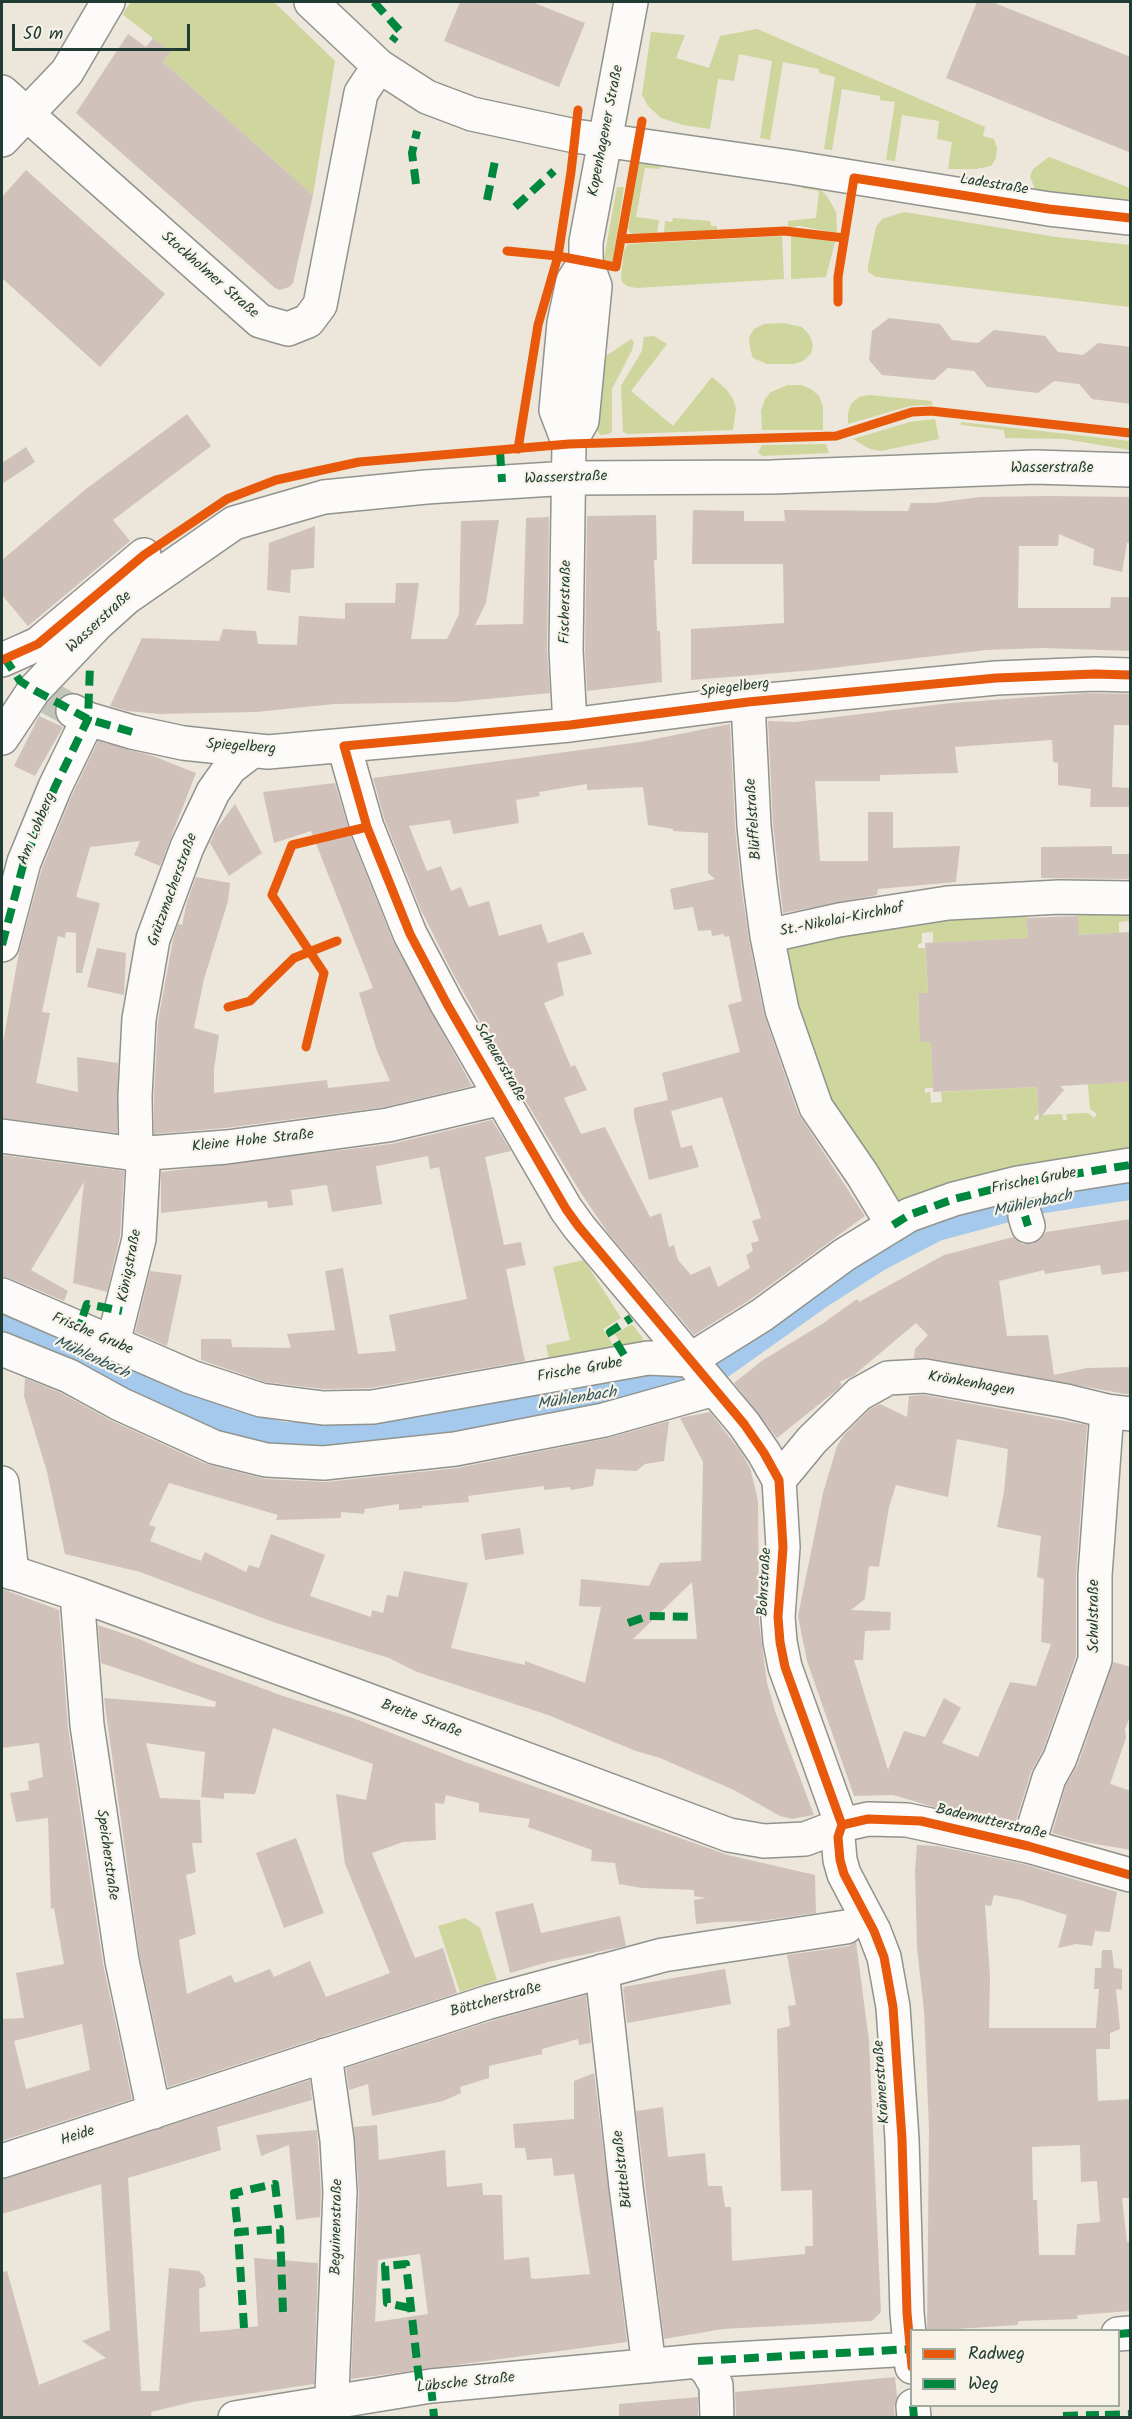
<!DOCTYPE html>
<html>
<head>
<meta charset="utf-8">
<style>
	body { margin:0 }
	#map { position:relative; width:1132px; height:2419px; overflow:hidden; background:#ece6db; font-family:Kalam,sans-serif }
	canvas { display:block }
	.frame { position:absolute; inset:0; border:3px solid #1f3d34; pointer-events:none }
	.legend { position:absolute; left:910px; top:2329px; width:210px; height:78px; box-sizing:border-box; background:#f7f3e8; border:2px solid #a1aaa0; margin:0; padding:8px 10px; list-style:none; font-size:18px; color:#1f3d34 }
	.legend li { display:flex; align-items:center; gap:12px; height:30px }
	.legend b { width:30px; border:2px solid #a1aaa0 }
	.scale { position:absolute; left:12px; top:24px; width:178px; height:27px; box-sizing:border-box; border:3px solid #1f3d34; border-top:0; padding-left:8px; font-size:18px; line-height:21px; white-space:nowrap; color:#1f3d34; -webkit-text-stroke:4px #f7f3e8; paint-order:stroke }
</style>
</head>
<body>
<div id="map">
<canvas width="1132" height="2419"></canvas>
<div class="frame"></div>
<ul class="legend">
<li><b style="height:8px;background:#e8590c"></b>Radweg</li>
<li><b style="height:8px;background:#00873e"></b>Weg</li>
</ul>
<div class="scale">50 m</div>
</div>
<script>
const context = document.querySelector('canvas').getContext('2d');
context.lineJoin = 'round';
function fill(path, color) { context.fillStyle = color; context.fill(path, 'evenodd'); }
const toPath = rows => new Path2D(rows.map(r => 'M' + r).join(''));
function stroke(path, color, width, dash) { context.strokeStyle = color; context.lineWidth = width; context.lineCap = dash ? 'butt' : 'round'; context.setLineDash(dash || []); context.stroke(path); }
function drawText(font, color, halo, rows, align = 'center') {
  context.font = font + ' Kalam,sans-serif'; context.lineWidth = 4.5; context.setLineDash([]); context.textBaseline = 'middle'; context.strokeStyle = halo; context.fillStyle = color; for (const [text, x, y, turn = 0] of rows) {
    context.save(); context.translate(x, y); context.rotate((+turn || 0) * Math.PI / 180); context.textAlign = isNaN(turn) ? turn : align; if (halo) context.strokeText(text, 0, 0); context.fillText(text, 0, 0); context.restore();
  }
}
const green = toPath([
	[131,2,274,2,335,61,313,195,163,62,171,52,122,14],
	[757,29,985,127,983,136,994,139,997,148,996,158,991,166,976,169,948,169,952,142,937,139,939,121,902,115,895,161,886,160,895,102,880,100,880,96,842,89,832,150,824,149,835,77,819,73,819,69,783,62,770,140,760,138,772,61,739,54,734,81,718,79,710,129,683,125,661,118,648,106,642,95,651,32,685,35,676,58,709,68,720,36],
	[1049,157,1130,188,1130,204,1036,191,1030,177,1033,169],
	[661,161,660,169,645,168,636,217,659,220,657,233,634,234,630,233,628,228,639,164],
	[803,181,820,189,827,196,836,212,837,233,800,226,788,227,788,221,816,218,819,191,801,188],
	[617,187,624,187,613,260,607,262,604,258],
	[904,212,1056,237,1130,245,1130,307,876,277,868,272,868,266,876,227,882,219],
	[673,218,710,221,711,226,717,226,717,231,664,233,665,221,672,222],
	[800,235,835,242,826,277,791,279,791,236],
	[782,236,784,279,636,288,627,286,622,282,621,277,624,250,628,244],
	[784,323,802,327,810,336,813,345,811,354,803,361,794,364,767,364,753,358,750,348,749,337,754,329,764,324],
	[654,336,667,344,631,391,673,426,712,377,726,389,733,399,736,409,733,430,628,434,623,432,621,386,642,351,644,337],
	[631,339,634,342,632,350,612,389,612,431,609,434,600,435,595,427,599,368,606,356],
	[788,385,801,385,811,389,819,396,823,406,823,430,762,430,761,411,765,399,771,392],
	[869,395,932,401,932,405,910,406,848,424,848,413,851,404,859,397],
	[935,419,939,439,881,451,870,449,853,439,910,422],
	[961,422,1130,441,1130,450,1064,439,1005,438,1004,430,961,425],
	[826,444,829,453,762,456,758,452,762,445],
	[1130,898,1130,921,1119,922,1119,933,1079,935,1077,913,1027,916,1028,938,933,943,933,932,922,933,922,943,918,944,918,948,925,948,928,993,918,993,918,1000,921,1042,931,1042,933,1088,925,1088,925,1093,930,1092,931,1103,942,1102,941,1092,1037,1087,1039,1113,1034,1118,1036,1121,1042,1115,1062,1114,1063,1120,1067,1120,1066,1114,1088,1113,1094,1118,1097,1114,1090,1109,1088,1084,1130,1082,1130,1165,909,1215,816,1107,780,932],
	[584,1260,621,1318,603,1329,617,1351,550,1365,546,1345,570,1340,553,1267],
	[632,1324,642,1337,643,1342,641,1347,625,1351,615,1334],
	[465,1918,480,1928,497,1980,460,1992,438,1926]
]);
const canal = toPath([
	[2,1317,230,1423,283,1435,366,1436,477,1419,665,1386,724,1364,821,1295,879,1258,937,1228,1038,1201,1130,1187]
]);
const building = toPath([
	[460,2,532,2,585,23,559,87,444,41],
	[977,2,992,2,1131,57,1131,153,946,78],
	[128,34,146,47,153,38,171,52,163,62,313,195,293,283,289,287,280,290,275,288,76,113],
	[26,170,165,294,100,367,2,278,2,197],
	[889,318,940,324,952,340,978,343,994,330,1045,336,1058,352,1083,355,1098,343,1131,347,1131,404,1092,399,1079,384,1054,381,1038,393,987,387,974,371,948,368,934,380,882,375,869,360,872,331],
	[187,414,211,446,113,520,130,541,28,626,2,595,2,560,86,489],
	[26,447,35,462,2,484,2,463],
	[1050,496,1131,497,1131,543,1127,543,1122,572,1093,565,1094,549,1059,534,1058,546,1019,546,1018,608,1110,608,1111,597,1129,597,1131,651,1042,648,986,650,815,670,691,680,691,629,784,623,783,564,692,564,693,510,744,511,744,521,785,521,784,510,908,511,911,503,934,503,980,497],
	[656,515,657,560,654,560,657,631,660,631,662,682,587,691,585,650,587,516],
	[549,517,547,650,550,693,456,702,334,704,256,712,159,714,127,711,110,706,142,638,219,641,223,629,256,631,258,644,297,645,299,616,345,619,345,603,395,603,396,583,419,583,411,639,447,639,459,614,461,521,499,520,486,603,475,625,523,624,526,518],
	[315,526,314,568,291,570,290,593,267,590,269,543],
	[1087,693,1131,694,1131,725,1114,725,1112,787,1131,788,1131,807,1090,807,1091,789,1058,785,1058,763,1053,762,1052,740,955,747,958,773,880,775,880,781,815,781,820,861,868,861,868,812,893,812,893,848,960,846,956,882,878,889,877,895,783,913,773,825,768,721,795,722,951,703],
	[39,716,63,727,35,776,14,766],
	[730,724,735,827,741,885,749,940,764,1014,798,1113,865,1216,751,1299,694,1335,608,1233,579,1190,504,1065,451,970,421,910,385,821,373,778,640,742],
	[587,784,587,790,643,787,648,825,673,829,673,831,708,833,708,873,715,879,670,889,674,910,693,907,698,931,711,930,712,936,724,934,724,937,729,936,742,1001,728,1005,740,1052,662,1073,668,1100,634,1108,634,1116,649,1180,699,1167,692,1145,681,1148,671,1111,722,1097,761,1218,752,1221,759,1241,751,1243,753,1251,746,1255,750,1268,718,1287,710,1266,691,1275,678,1260,674,1245,669,1247,661,1213,650,1217,605,1127,581,1134,564,1098,587,1090,575,1065,571,1067,544,1003,564,995,557,963,592,954,583,932,548,943,541,924,499,936,489,901,469,907,461,887,451,891,441,866,427,871,409,826,450,820,453,834,519,823,516,800,540,796,539,792],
	[98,741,153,756,196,773,160,866,134,855,140,841,90,847,76,897,100,903,82,973,76,973,76,933,66,932,65,938,58,936,42,1012,50,1013,36,1083,78,1092,77,1057,118,1063,117,1133,2,1118,2,1048,19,952,42,868,72,795],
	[335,783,350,834,393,941,472,1086,385,1107,225,1128,154,1134,154,1096,158,1021,173,940,178,924,182,925,187,902,196,877,230,883,228,901,204,979,194,1028,219,1035,214,1069,214,1093,327,1080,328,1088,390,1081,377,1051,359,993,373,988,311,831,274,843,263,792],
	[235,804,262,853,229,876,210,843,216,829],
	[1112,846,1112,854,1131,854,1131,879,1041,878,1041,847],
	[1078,916,1079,935,1131,932,1131,1082,1060,1086,1064,1090,1039,1119,1037,1087,933,1092,931,1042,920,1042,919,1018,918,993,928,993,925,943,1028,938,1026,918],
	[97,948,126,953,124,995,87,987],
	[492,1120,511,1151,485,1157,504,1245,521,1242,523,1253,526,1265,506,1269,525,1361,371,1388,324,1389,265,1382,201,1360,201,1339,231,1339,232,1347,291,1348,287,1334,335,1330,325,1271,343,1268,358,1354,396,1351,389,1315,467,1299,439,1167,430,1169,428,1156,376,1166,382,1204,332,1212,327,1185,291,1190,293,1205,268,1208,267,1201,161,1213,161,1172,391,1144],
	[2,1155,124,1171,120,1236,107,1292,73,1283,84,1182,31,1270,68,1291,64,1301,9,1278,2,1277],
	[1131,1219,1131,1271,1102,1275,1100,1265,1045,1274,1044,1270,999,1281,1007,1336,1048,1335,1054,1375,1087,1368,1131,1367,1131,1395,928,1358,914,1358,915,1349,928,1335,916,1323,853,1376,839,1382,842,1384,838,1389,777,1438,734,1383,763,1360,822,1324,857,1299,859,1302,944,1255,1013,1237,1023,1244,1033,1244,1041,1239,1046,1232],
	[150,1271,182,1275,167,1346,135,1332],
	[25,1378,61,1393,112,1421,206,1464,265,1479,326,1482,457,1468,608,1438,669,1421,664,1461,645,1464,636,1471,596,1469,593,1486,571,1490,570,1487,544,1490,544,1486,468,1496,469,1502,422,1506,423,1508,399,1510,399,1504,365,1509,364,1514,341,1512,341,1518,276,1520,278,1515,169,1483,149,1525,156,1527,150,1541,201,1561,205,1552,246,1572,249,1565,259,1568,271,1534,325,1555,310,1596,371,1617,372,1610,383,1613,387,1595,398,1597,404,1571,468,1583,451,1648,525,1665,525,1661,585,1683,601,1607,579,1606,581,1579,649,1586,660,1563,701,1561,703,1462,680,1418,710,1412,741,1452,750,1468,755,1487,758,1502,759,1622,767,1683,776,1714,814,1815,792,1819,780,1816,734,1790,660,1758,636,1751,548,1715,417,1672,389,1658,276,1623,140,1572,65,1554,47,1472,24,1396],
	[692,1582,697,1639,633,1639],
	[924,1395,1087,1425,1076,1574,1076,1657,1043,1750,1031,1772,1015,1824,934,1807,893,1795,854,1796,807,1661,798,1616,823,1493,837,1446,844,1435,870,1409,880,1404,907,1417,909,1396],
	[957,1439,1008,1449,1004,1492,997,1527,1041,1536,1037,1577,1044,1579,1041,1642,1051,1644,1036,1686,1010,1682,978,1757,942,1743,961,1708,944,1698,925,1737,904,1731,888,1770,854,1660,863,1660,865,1631,890,1630,891,1612,851,1610,865,1599,869,1566,879,1567,889,1507,896,1485,948,1497],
	[520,1528,524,1554,485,1560,481,1534],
	[2,1589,59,1610,68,1728,103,1964,132,2099,2,2141,2,2019,24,2018,16,1973,64,1964,54,1908,51,1909,48,1818,16,1822,10,1793,29,1790,28,1781,43,1777,39,1743,2,1748],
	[82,2024,90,2070,26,2089,14,2041],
	[98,1625,139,1639,194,1663,283,1696,353,1718,465,1762,728,1855,815,1875,816,1913,760,1921,716,1922,696,1924,694,1900,706,1898,694,1896,694,1890,642,1888,619,1884,615,1863,591,1861,592,1850,528,1827,530,1819,479,1812,479,1803,446,1795,444,1804,435,1803,436,1840,403,1842,372,1853,415,1958,443,1948,457,1993,168,2087,140,1958,104,1698,215,1707,216,1702,101,1663],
	[273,1728,373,1764,366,1800,336,1794,345,1864,390,1973,326,1997,310,1961,274,1977,270,1969,235,1983,231,1975,187,1994,179,1940,196,1934,186,1875,196,1872,192,1843,202,1843,200,1800,160,1798,146,1743,205,1752,201,1797,224,1799,224,1793,255,1794],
	[1113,1662,1131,1667,1131,1714,1125,1729,1126,1738,1110,1784,1131,1791,1131,1850,1084,1842,1052,1833,1066,1785,1078,1764],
	[296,1838,324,1913,284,1928,256,1853],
	[917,1845,937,1846,1023,1864,1117,1892,1110,1932,1095,1931,1092,1946,1076,1944,1058,1948,1067,1915,1020,1900,994,1895,991,1906,985,1905,990,1976,989,2028,1096,2028,1099,1989,1094,1989,1095,1968,1101,1968,1102,1950,1112,1950,1114,1968,1122,1969,1122,1990,1116,1989,1120,2029,1110,2033,1110,2049,1096,2049,1098,2101,1131,2099,1131,2198,1122,2198,1127,2242,1131,2242,1131,2311,1078,2315,1077,2319,1019,2321,1017,2325,927,2331,929,2128,924,2011,917,1948,915,1871],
	[1080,2145,1081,2182,1097,2181,1100,2222,1077,2224,1075,2255,1039,2255,1037,2200,1033,2200,1032,2147],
	[533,1903,541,1933,620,1916,626,1946,548,1962,510,1973,495,1912],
	[856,1942,869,2041,881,2312,872,2321,723,2329,664,2339,636,2111,663,2107,668,2157,705,2153,708,2186,722,2186,725,2207,731,2207,732,2261,805,2254,805,2246,813,2246,812,2190,781,2191,777,2029,790,2026,788,2006,796,2005,787,1955,849,1946],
	[725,1969,731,2004,627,2023,623,1987],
	[586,1995,591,2043,579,2045,578,2039,542,2049,542,2054,489,2066,489,2078,460,2087,461,2093,443,2101,372,2116,368,2084,349,2090,346,2068,494,2020],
	[594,2073,627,2342,351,2379,359,2193,354,2127,377,2125,379,2160,445,2150,447,2187,482,2183,483,2195,502,2195,504,2260,529,2257,531,2278,534,2279,590,2274,574,2174,554,2176,552,2158,527,2160,525,2148,515,2148,513,2124,574,2119,574,2081],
	[420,2254,428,2314,375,2322,378,2260],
	[310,2080,312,2100,217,2127,221,2150,128,2178,141,2391,159,2391,169,2268,199,2271,204,2276,206,2286,199,2289,200,2332,228,2330,258,2326,254,2258,318,2263,314,2384,192,2402,151,2412,152,2418,2,2418,2,2272,7,2271,39,2385,106,2358,82,2341,110,2330,101,2184,2,2214,2,2179],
	[317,2130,321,2192,320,2217,296,2220,289,2145,261,2156,256,2135],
	[895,2377,897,2397,894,2407,895,2418,736,2418,735,2392],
	[698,2397,698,2418,619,2418,619,2404]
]);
const minorTunnel = toPath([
	[49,698,73,711]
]);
const minor = toPath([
	[311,2,379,66,427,97,472,114,575,136,790,167,1049,209,1130,218],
	[2,92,260,321,288,329,308,321,320,305,361,93,379,66],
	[2,140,67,72,108,2],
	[569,444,582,421,595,286,586,261,586,242,631,2],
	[2,660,38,644,144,555],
	[748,702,754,826,760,883,767,936,782,1010,816,1107,862,1174,893,1225],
	[73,711,88,719,132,732,183,743,268,752,570,725,748,702,996,678,1095,674,1130,675],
	[570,725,566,650,569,444,556,410,564,323,573,281,586,261],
	[2,738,34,690,97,624,126,598,234,523,324,497,426,487,569,478,772,477,1035,467,1130,470],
	[344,746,367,827,410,934,447,1004,566,1209,579,1227,744,1424,764,1453,779,1480,783,1547,778,1617,780,1642,785,1667,842,1825],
	[767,936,839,920,948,903,1059,897,1130,898],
	[2,945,24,862,55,787,88,719],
	[2,1136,136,1154,227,1147,388,1125,502,1098],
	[1025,1216,1028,1226],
	[2,1295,191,1377,261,1400,323,1408,373,1407,648,1358,690,1360,762,1315,844,1255,909,1215,954,1199,1018,1183,1130,1165],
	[113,1343,139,1239,143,1166,136,1154,135,1096,139,1019,153,939,187,847,213,792,230,768,251,752],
	[2,1349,69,1376,120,1404,214,1447,266,1460,324,1463,455,1449,604,1420,714,1389],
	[779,1480,812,1440,859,1394,888,1378,925,1376,1066,1401,1107,1411,1130,1414],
	[2,1483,12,1573],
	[2,1569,77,1594,354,1695,729,1835,764,1841,805,1839,842,1825,868,1819,907,1820,1028,1846,1130,1875],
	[77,1594,87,1725,122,1961,154,2112],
	[842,1825,838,1837,840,1860,844,1874,874,1931,884,1957,893,2007,902,2139,907,2313,912,2367],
	[1028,1846,1049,1778,1060,1758,1095,1660,1095,1575,1107,1411],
	[602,1971,626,2187,649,2366],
	[325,2055,337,2140,340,2192,331,2418],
	[2,2161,489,2002,663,1955,846,1927],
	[1118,2334,1130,2333],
	[698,2361,708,2371,716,2385,717,2418],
	[913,2406,914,2418],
	[235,2418,431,2386,698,2361,912,2349]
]);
const quiet = toPath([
	[374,2,400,31,392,41],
	[416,184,412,153,417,131],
	[487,200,495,161],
	[515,207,554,171],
	[500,451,502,482],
	[4,657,20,681,34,690,88,719,132,732],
	[2,945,24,862,55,787,88,719,90,666],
	[1025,1216,1028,1226],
	[893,1225,909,1215,954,1199,1018,1183,1130,1165],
	[83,1316,87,1304,122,1311],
	[78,1330,82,1320],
	[624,1355,610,1332,631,1318],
	[628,1623,648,1616,695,1617],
	[237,2222,234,2193,275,2184,279,2218],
	[410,2308,387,2303,385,2266,406,2264,420,2388],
	[244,2328,238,2232,280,2229,283,2312],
	[1118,2334,1130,2333],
	[698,2361,912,2349],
	[431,2386,434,2417],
	[913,2406,914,2418],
	[1105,2415,1130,2414],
	[1063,2416,1099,2415]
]);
const cycleway = toPath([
	[621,239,785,231,844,238],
	[507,251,558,256,616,267,642,121],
	[838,302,838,277,854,178,1049,209,1130,218],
	[518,449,538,325,558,256,571,172,578,110],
	[2,660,38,644,144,555,227,499,276,480,359,462,569,444,836,436,912,412,931,411,1130,433],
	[228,1007,250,1001,294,958,337,941],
	[306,1047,324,973,272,895,292,845,367,827],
	[842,1825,785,1667,780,1642,778,1617,783,1547,779,1480,764,1453,744,1424,579,1227,566,1209,447,1004,410,934,367,827,344,746,570,725,748,702,996,678,1095,674,1130,675],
	[842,1825,838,1837,840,1860,844,1874,874,1931,884,1957,893,2007,902,2139,907,2313,912,2367],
	[842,1825,868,1819,921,1821,1028,1846,1130,1875]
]);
const streetNames = [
	["Kopenhagener Straße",607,131,-79],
	["Ladestraße",994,186,9],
	["Stockholmer Straße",209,276,41],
	["Wasserstraße",1052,469],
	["Wasserstraße",566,479,-2],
	["Fischerstraße",567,602,-89],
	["Wasserstraße",100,623,-43],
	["Spiegelberg",735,689,-7],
	["Spiegelberg",241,748,4],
	["Blüffelstraße",755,819,-94],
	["Am Lohberg",38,829,-68],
	["Grützmacherstraße",174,890,-70],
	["St.-Nikolai-Kirchhof",842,921,-11],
	["Scheuerstraße",499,1063,60],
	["Kleine Hohe Straße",253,1142,-6],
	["Frische Grube",1034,1182,-11],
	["Königstraße",131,1266,-79],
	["Frische Grube",92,1335,23],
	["Frische Grube",580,1371,-10],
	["Krönkenhagen",971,1385,10],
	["Bohrstraße",766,1582,-87],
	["Schulstraße",1095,1616,-90],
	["Breite Straße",421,1720,20],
	["Bademutterstraße",991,1823,13],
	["Speicherstraße",106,1855,82],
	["Böttcherstraße",496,2001,-16],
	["Krämerstraße",883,2082,-94],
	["Heide",78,2137,-18],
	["Büttelstraße",624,2169,-97],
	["Beguinenstraße",338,2227,-89],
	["Lübsche Straße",466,2384,-6]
];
const waterNames = [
	["Mühlenbach",1033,1205,-12],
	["Mühlenbach",91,1359,25],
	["Mühlenbach",577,1400,-9]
];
fill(green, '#ced59d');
stroke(canal, '#a4c9ed', 26);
fill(building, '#d0c2bb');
stroke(minorTunnel, '#c3c4ba', 33, [33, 16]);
stroke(minor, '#91938c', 36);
stroke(minor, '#fcfbfa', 33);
stroke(quiet, '#00873e', 8, [15, 8]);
stroke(cycleway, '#e8590c', 9);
drawText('15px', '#1f3d34', '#f7f3e8', streetNames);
drawText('italic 16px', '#33565b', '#f7f3e8', waterNames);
</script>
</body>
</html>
